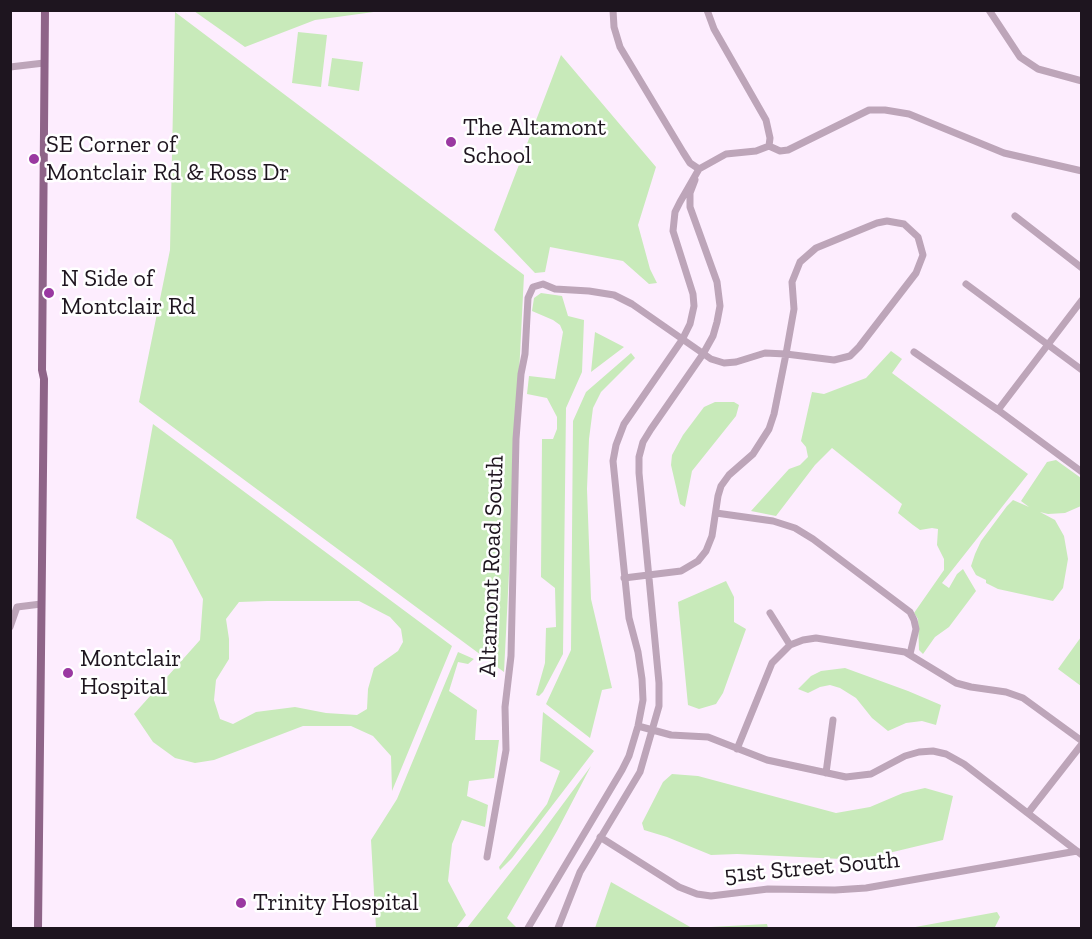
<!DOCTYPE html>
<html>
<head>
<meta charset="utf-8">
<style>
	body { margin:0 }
	#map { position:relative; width:1092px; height:939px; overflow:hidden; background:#fdedfe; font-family:"Zilla Slab",serif }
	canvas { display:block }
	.frame { position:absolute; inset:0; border:12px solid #1e151f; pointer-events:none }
</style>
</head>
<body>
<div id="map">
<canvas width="1092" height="939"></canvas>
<div class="frame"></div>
</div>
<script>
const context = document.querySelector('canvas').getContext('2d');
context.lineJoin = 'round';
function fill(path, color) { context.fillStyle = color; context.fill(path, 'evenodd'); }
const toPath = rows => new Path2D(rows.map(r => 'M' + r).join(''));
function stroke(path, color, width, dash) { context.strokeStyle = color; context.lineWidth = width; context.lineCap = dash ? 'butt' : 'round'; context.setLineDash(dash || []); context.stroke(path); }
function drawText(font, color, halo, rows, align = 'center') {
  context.font = font + ' "Zilla Slab",serif'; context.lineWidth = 5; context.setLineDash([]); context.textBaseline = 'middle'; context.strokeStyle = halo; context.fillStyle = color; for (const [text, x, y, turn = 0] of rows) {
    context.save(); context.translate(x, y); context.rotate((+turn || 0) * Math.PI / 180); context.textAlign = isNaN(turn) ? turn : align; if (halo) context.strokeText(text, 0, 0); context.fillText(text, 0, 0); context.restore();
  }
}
const green = toPath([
	[194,11,381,11,315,20,245,47],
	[175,12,524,275,504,672,139,402,170,250],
	[298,32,327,35,321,87,292,83],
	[561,55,656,167,638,225,650,269,657,283,649,284,623,261,550,247,545,272,535,273,494,230],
	[332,58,363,62,359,91,328,86],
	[541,293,562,296,568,316,584,320,582,372,566,408,563,654,543,692,539,696,536,695,545,663,546,628,556,627,555,588,541,577,542,439,553,439,557,429,557,417,547,398,527,394,529,376,555,379,563,332,560,325,553,320,532,311,534,298],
	[595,332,624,347,591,372],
	[891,351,902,359,892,373,1028,474,942,583,949,588,957,574,963,569,976,591,949,627,935,637,923,654,919,650,918,619,914,613,944,570,944,559,937,545,938,529,932,528,920,530,913,525,898,513,902,504,832,448,815,465,776,516,751,511,789,469,800,465,808,457,806,447,801,441,812,392,824,394,866,378],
	[631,353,635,358,601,392,593,408,589,439,587,489,591,599,612,688,602,690,590,738,546,704,571,650,573,421,586,392],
	[715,402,734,402,739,405,736,416,692,471,685,507,680,504,671,465,672,455,683,435,704,407],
	[153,424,452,646,392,791,391,756,373,736,351,726,303,726,214,760,195,763,175,758,153,742,134,714,200,640,203,599,172,540,136,518],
	[267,601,359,601,390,617,401,629,403,642,398,651,374,668,368,689,367,709,357,715,326,713,295,707,256,712,233,724,220,719,214,700,216,680,229,659,229,639,226,619,239,602],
	[1056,460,1081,478,1081,506,1065,513,1048,514,1040,512,1055,520,1064,536,1068,559,1063,588,1053,601,998,589,986,583,986,580,976,575,971,566,975,554,981,541,1007,506,1013,500,1029,507,1021,501,1047,462],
	[726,581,734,597,734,622,746,629,723,693,716,704,699,709,688,705,678,602],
	[1081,637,1081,686,1058,669],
	[458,652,474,659,468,664,458,662,449,691,477,710,475,740,499,740,494,778,469,781,467,796,488,805,485,827,462,820,452,844,448,881,466,915,456,928,376,928,371,840,397,799],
	[845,668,908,691,941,705,936,725,922,721,906,723,888,731,872,718,856,698,840,688,830,685,820,687,808,693,798,689,811,676,821,671],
	[543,712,594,751,512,858,500,870,499,867,547,804,560,771,540,761],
	[591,766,557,831,507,918,517,928,467,928,540,835],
	[672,774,698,776,836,813,870,807,903,793,925,788,953,796,943,840,872,857,842,859,737,854,711,855,667,837,644,830,642,823,663,782],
	[611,882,692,928,767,924,768,928,595,928],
	[997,912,1000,917,995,927,910,928]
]);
const minor = toPath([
	[613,10,614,27,620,47,683,152,690,163,699,169],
	[707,10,714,29,766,120,770,138,769,146],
	[989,10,1020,57,1038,69,1082,81],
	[10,67,44,63],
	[1015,216,1082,268],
	[887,221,904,224,918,237,923,255,916,273,859,347,850,356,834,360,786,354,794,309,792,282,800,262,816,248,877,223,887,221],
	[966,284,1082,370],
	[914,352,998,410,1082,472],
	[998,410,1082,300],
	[716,513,773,521,795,528,813,539,910,612,914,620,916,629,910,654],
	[770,613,790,645],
	[10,627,17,607,41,604],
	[638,726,671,735,708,737,767,760,846,777,871,774,905,756,919,752,933,751,946,754,964,764,1082,855],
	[737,749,772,663,790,645,803,640,816,638,905,652,956,683,971,687,1006,692,1023,698,1082,741],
	[826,773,833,720],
	[1028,813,1082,744],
	[600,837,679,887,697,894,711,896,768,889,835,890,866,888,1077,851],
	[487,857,506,750,505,707,511,656,516,439,521,374,525,354,528,298,533,287,543,284,555,289,589,291,614,295,632,304,711,359,724,363,736,362,765,353,786,354,774,414,769,429,753,454,729,475,721,486,718,496,712,536,706,551,698,561,681,571,624,578],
	[528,928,622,770,629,756,638,726,643,700,642,679,638,652,629,618,613,461,616,445,624,424,682,340,690,324,694,306,693,294,673,231,675,212,680,202,699,169,726,154,756,151,769,146,780,151,788,150,869,110,885,110,909,114,1004,153,1082,171],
	[558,928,580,872,640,772,659,706,659,683,639,473,639,457,643,442,651,429,703,354,713,336,717,322,720,306,717,282,690,207,690,193,695,180]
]);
const major = toPath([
	[38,928,44,379,42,370,45,10]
]);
const markers = [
	[451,142,6,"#9a39a1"],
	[34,159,6,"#9a39a1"],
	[49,293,6,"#9a39a1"],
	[68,673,6,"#9a39a1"],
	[241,903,6,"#9a39a1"]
];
const poiNames = [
	["The Altamont",463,128],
	["School",463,156],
	["SE Corner of",46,145],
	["Montclair Rd & Ross Dr",46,173],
	["N Side of",61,279],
	["Montclair Rd",61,307],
	["Montclair",80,659],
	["Hospital",80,687],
	["Trinity Hospital",253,903]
];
const streetNames = [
	["Altamont Road South",492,566,-88],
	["51st Street South",812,868,-5]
];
fill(green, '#c8eaba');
stroke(minor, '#bda5b9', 7);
stroke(major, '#8e6488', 8);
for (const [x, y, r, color] of markers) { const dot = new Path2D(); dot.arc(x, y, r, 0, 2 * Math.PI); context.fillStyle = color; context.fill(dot); stroke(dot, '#fff', 2); }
drawText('24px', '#1e151f', '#fff', poiNames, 'left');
drawText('24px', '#1e151f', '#fff', streetNames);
</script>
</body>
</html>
